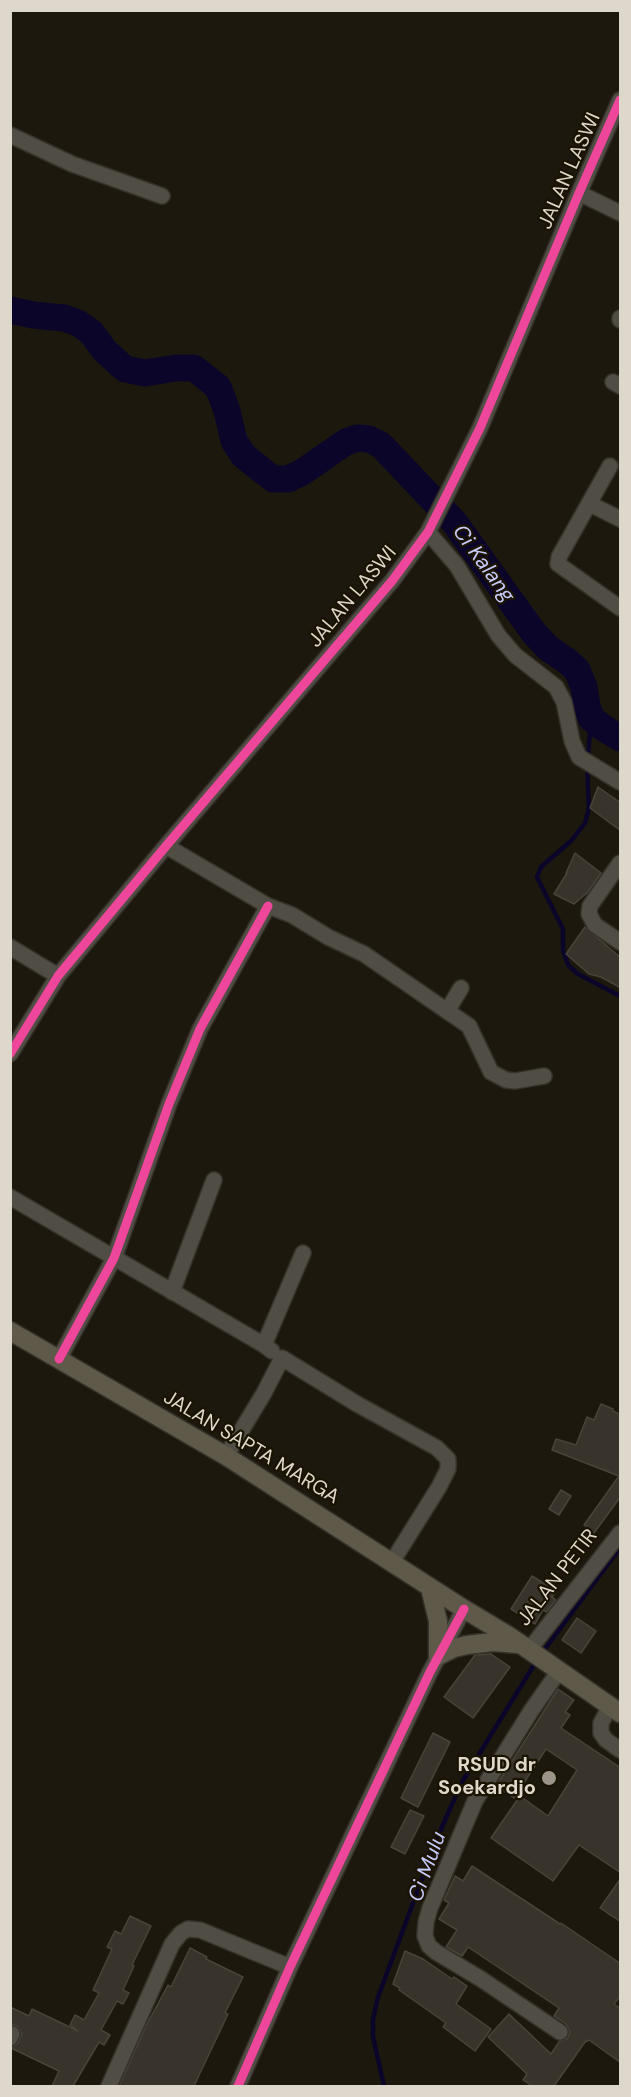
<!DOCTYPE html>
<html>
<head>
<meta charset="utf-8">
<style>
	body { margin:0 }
	#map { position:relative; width:631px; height:2097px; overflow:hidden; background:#1d180d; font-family:"DM Sans",sans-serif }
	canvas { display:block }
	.frame { position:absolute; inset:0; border:12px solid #ddd8cb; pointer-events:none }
</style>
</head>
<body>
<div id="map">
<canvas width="631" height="2097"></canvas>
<div class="frame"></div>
</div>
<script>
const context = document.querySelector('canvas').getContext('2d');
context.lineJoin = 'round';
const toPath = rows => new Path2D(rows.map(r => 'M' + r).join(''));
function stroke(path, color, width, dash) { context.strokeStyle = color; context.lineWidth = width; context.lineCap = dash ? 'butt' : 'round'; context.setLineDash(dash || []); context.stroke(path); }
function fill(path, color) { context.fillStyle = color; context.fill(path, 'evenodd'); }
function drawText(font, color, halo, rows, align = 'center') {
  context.font = font + ' "DM Sans",sans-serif'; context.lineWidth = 4.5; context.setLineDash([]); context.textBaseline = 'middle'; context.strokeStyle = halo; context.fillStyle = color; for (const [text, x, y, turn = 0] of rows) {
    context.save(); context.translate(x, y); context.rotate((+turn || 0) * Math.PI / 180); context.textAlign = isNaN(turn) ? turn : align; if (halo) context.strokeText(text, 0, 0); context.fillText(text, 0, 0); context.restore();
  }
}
const stream = toPath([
	[588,757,591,718],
	[587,765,589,808,585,823,572,840,541,867,537,877,563,929,563,950,568,965,578,974,620,996],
	[542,1653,620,1548],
	[384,2086,373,2037,373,2019,378,1997,438,1836,462,1782,537,1660]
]);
const river = toPath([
	[10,310,33,315,64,318,78,323,91,332,105,351,125,369,145,373,176,368,194,368,218,387,227,411,234,441,244,456,273,479,288,479,301,473,346,442,357,438,369,439,381,445,455,523,534,633,548,648,567,661,577,670,584,687,587,706,591,718,602,727,620,738]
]);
const building = toPath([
	[598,787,621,803,621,831,590,808,598,787],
	[575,853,601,873,588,892,574,904,554,894,567,873,566,873,575,853],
	[585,927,621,958,621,988,601,977,589,974,566,954,585,927],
	[601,1404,613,1409,613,1411,621,1415,621,1496,594,1533,584,1525,619,1476,552,1450,556,1439,576,1445,587,1417,594,1420,601,1404],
	[561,1490,571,1496,559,1515,549,1509,561,1490],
	[532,1576,556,1591,552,1597,556,1600,546,1612,543,1610,535,1624,511,1609,532,1576],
	[577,1618,596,1631,581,1653,562,1640,577,1618],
	[491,1654,510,1667,473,1718,444,1697,475,1655,491,1654],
	[558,1689,574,1700,565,1712,570,1715,561,1728,621,1768,621,1873,579,1845,553,1881,491,1838,520,1796,548,1816,577,1770,546,1749,514,1798,496,1786,558,1689],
	[433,1733,450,1742,418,1807,401,1798,433,1733],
	[410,1810,424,1816,405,1854,391,1847,410,1810],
	[472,1866,560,1924,561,1923,621,1964,621,1995,614,2004,621,2009,621,2063,589,2040,585,2042,554,2086,532,2086,523,2080,527,2074,488,2037,509,2014,551,2054,559,2042,568,2038,570,2032,566,2024,554,2016,559,2008,468,1947,462,1956,446,1947,457,1930,439,1919,449,1903,444,1900,455,1876,463,1881,472,1866],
	[621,1878,621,1922,600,1908,621,1878],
	[130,1916,151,1926,132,1965,134,1966,123,1990,129,1993,123,2004,117,2001,101,2030,110,2035,104,2045,99,2042,73,2086,52,2086,59,2071,11,2048,18,2043,22,2034,17,2026,10,2024,10,2007,29,2016,32,2009,78,2031,70,2025,75,2015,84,2020,99,1993,93,1990,112,1949,107,1947,115,1931,121,1934,130,1916],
	[190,1948,207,1957,206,1959,243,1977,225,2013,228,2014,194,2086,119,2086,146,2026,168,1985,171,1987,190,1948],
	[405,1951,423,1959,452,1979,454,1977,467,1986,456,2004,491,2029,475,2051,443,2027,446,2023,399,1990,400,1988,393,1984,405,1951]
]);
const minor = toPath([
	[10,135,72,164,162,196],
	[579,193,620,213],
	[620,320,620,318],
	[613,382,620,386],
	[610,466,559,557,558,564,620,608],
	[590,504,620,519],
	[428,532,457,566,498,635,515,655,556,687,564,702,572,741,579,757,620,782],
	[166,846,268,906,292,915,328,937,364,954,447,1011,469,1026,491,1072,506,1080,515,1081,544,1076],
	[620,863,590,906,589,914,595,925,620,942],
	[10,947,58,976],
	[447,1011,461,988],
	[10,1054,58,976,166,846,392,581,428,532,480,428,579,193,620,100],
	[10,1197,264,1345],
	[172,1292,214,1180],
	[272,1351,264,1345,303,1253],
	[59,1359,114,1258,169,1104,200,1029,268,906],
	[226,1456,264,1393,282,1358,357,1404,437,1448,448,1459,448,1469,439,1487,392,1562],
	[529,1650,620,1533],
	[559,1671,531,1711,475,1801,430,1908,426,1922,425,1936,429,1946,436,1952,481,1979,560,2032],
	[610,1706,601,1723,601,1733,606,1740,620,1750],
	[10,2038,12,2034],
	[109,2086,172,1944,181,1933,188,1929,200,1930,290,1967],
	[238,2086,290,1967,430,1672,464,1609]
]);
const major = toPath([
	[10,1331,226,1456,464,1609,509,1636,620,1713],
	[430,1588,438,1621,438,1656],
	[438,1656,454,1648,467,1645,493,1642,517,1644]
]);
const cycleway = toPath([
	[10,1054,58,976,166,846,392,581,428,532,480,428,579,193,620,100],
	[59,1359,114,1258,169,1104,200,1029,268,906],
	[238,2086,290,1967,430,1672,464,1609]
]);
const markers = [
	[549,1778,8,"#9a9588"]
];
const streetNames = [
	["JALAN LASWI",570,171,-66],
	["JALAN LASWI",353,597,-50],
	["JALAN SAPTA MARGA",251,1448,31],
	["JALAN PETIR",558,1578,-52]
];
const poiNames = [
	["RSUD dr",536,1766],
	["Soekardjo",536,1789]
];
const waterNames = [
	["Ci Kalang",483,564,54],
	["Ci Mulu",428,1867,-70]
];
stroke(stream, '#0c052a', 4.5);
stroke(river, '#0c052a', 27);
fill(building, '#38342c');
stroke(building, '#48443a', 1.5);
stroke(minor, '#36322b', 18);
stroke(major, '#36322b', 21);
stroke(minor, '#504d45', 15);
stroke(major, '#5e5948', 18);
stroke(cycleway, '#ed469a', 9);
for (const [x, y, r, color] of markers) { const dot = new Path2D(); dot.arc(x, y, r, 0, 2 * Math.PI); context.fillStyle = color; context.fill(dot); stroke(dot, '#1a1301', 2); }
drawText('20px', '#ddd8cb', '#1a1301', streetNames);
drawText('bold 20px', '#ddd8cb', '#1a1301', poiNames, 'right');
drawText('italic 21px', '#c6caf9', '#1a1301', waterNames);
</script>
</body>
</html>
